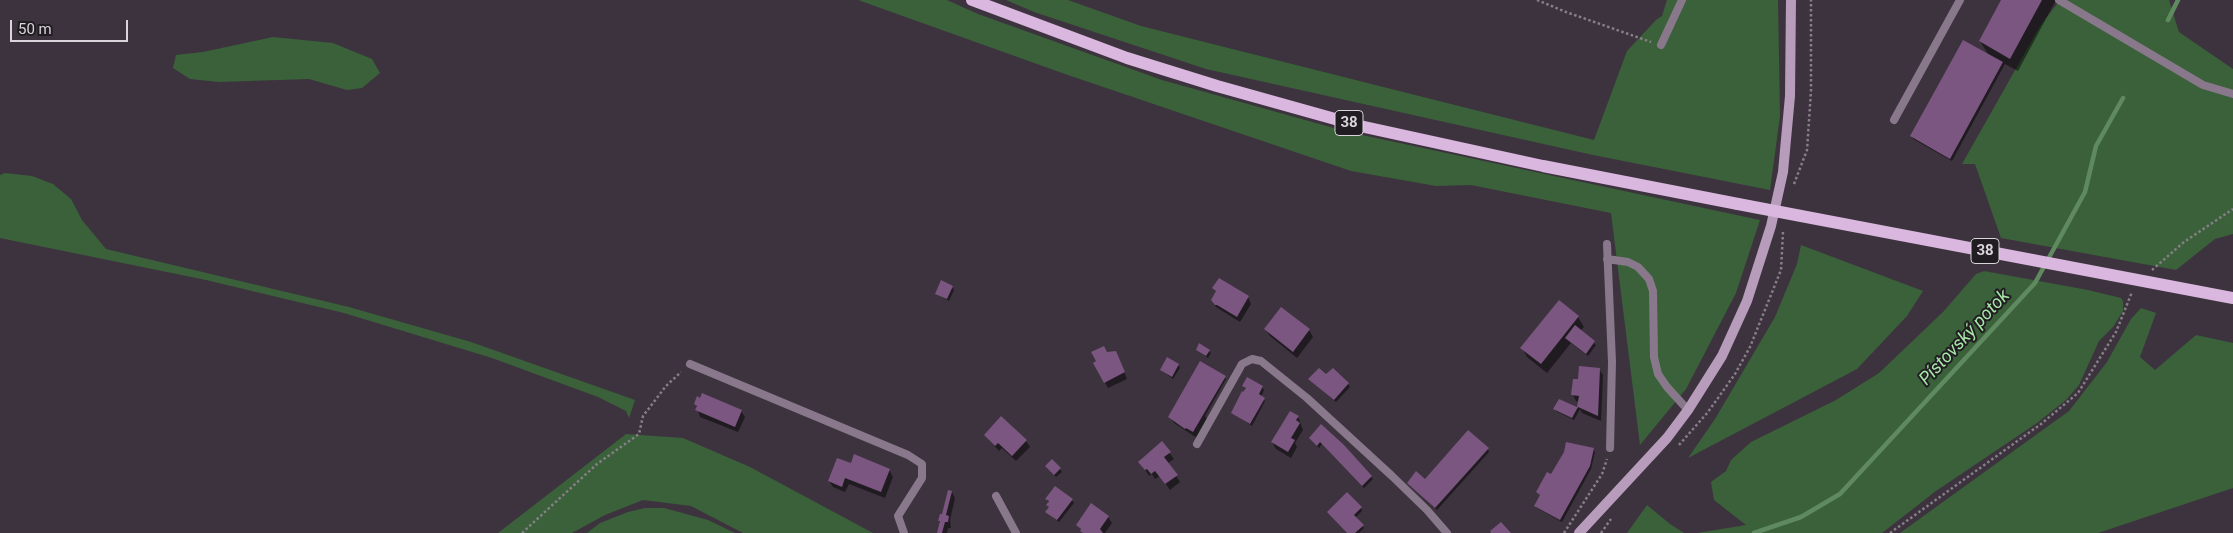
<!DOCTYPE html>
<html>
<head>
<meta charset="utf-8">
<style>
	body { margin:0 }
	#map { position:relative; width:2233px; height:533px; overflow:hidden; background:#3d333e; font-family:Roboto,sans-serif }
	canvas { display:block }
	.scale { position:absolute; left:10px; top:20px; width:118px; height:22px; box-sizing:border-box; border:2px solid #dad4db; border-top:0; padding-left:6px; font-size:15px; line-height:18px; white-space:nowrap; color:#dad4db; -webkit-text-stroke:4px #211d22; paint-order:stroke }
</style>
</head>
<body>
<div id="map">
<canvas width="2233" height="533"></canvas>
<div class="scale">50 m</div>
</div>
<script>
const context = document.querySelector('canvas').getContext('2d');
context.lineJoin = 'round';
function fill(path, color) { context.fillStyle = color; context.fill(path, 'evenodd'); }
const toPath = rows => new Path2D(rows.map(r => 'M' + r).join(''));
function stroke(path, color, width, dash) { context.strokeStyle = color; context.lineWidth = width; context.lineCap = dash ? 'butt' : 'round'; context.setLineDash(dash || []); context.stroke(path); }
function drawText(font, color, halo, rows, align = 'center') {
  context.font = font + ' Roboto,sans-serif'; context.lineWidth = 4; context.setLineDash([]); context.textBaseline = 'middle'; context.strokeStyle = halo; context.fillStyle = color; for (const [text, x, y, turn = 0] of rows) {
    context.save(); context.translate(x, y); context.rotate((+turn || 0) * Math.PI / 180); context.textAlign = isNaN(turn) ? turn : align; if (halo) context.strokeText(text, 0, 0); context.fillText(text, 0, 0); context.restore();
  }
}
const green = toPath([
	[858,0,947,0,978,14,1162,80,1348,132,1760,220,1736,293,1686,389,1640,445,1611,213,1471,185,1436,186,1351,171,1065,74],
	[1006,0,1068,0,1141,26,1594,140,1627,51,1656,20,1662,16,1667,0,1778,0,1780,116,1770,190,1593,155,1206,69,1034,12],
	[2060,0,2169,0,2179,32,2233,69,2233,234,2215,239,2176,270,2001,238,1975,164,1962,164,2040,26],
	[273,37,333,43,372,59,380,73,362,88,347,90,309,79,219,82,190,79,173,68,176,55,203,52],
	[5,173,32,176,53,184,71,199,82,220,106,249,349,307,471,342,635,400,629,418,626,411,598,397,492,358,344,313,206,280,0,238,0,175],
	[1801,245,1923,291,1907,316,1857,369,1688,458,1715,419,1775,317,1797,264],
	[1984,271,2088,290,2121,298,2123,301,2123,311,2113,327,2099,341,2079,385,2066,400,2037,423,1936,491,1882,533,1697,533,1746,525,1714,500,1711,482,1726,471,1731,460,1751,442,1836,400,1879,373,1943,312,1976,274],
	[2141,308,2156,313,2140,357,2155,370,2196,335,2233,343,2233,488,2098,533,1900,533,2069,411,2107,362,2131,319],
	[626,434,683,438,750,467,873,533,743,533,691,506,643,500,605,515,572,533,498,533],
	[1647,505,1670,524,1684,533,1627,533],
	[645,508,664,508,708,520,735,533,587,533,600,523,628,512]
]);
const shadow = toPath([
	[2002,0,2056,0,2018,71,2005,64,1952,161,1913,139,1912,136,1988,54,1980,41],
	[952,287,954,290,949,301,936,293],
	[1214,288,1248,297,1251,304,1240,322,1216,307,1212,300,1217,293],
	[1559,302,1578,317,1584,327,1580,331,1596,345,1588,356,1571,343,1547,373,1527,357,1522,348],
	[1282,309,1309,330,1313,337,1297,358,1270,336,1266,330],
	[1197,350,1209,351,1211,353,1208,358],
	[1106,353,1119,359,1127,379,1108,388,1094,363],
	[1178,365,1180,368,1173,379,1161,370],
	[1599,369,1603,375,1601,421,1582,413,1580,409,1574,420,1556,411,1555,409,1559,400,1578,408,1579,402,1576,401,1573,395,1579,381],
	[1326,376,1348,384,1350,387,1336,402,1310,379],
	[1225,377,1226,379,1205,416,1207,419,1197,438,1174,423,1170,417],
	[1248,379,1262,387,1264,390,1261,397,1265,401,1252,426,1233,413,1246,389,1244,386],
	[696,404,741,411,745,417,738,432,700,417],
	[1298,417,1303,430,1295,443,1297,447,1291,458,1276,449,1272,442],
	[985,436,1026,441,1030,447,1016,461,1002,448,999,451],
	[1310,438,1343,446,1373,479,1364,488,1322,444,1319,448],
	[1162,443,1174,459,1168,463,1180,482,1170,490,1160,476,1155,479,1152,474,1149,476,1144,468],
	[1488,449,1489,452,1437,510,1410,485,1425,480],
	[1593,449,1595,452,1591,469,1562,522,1537,508,1535,506,1541,496,1537,492,1552,476],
	[851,465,889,470,893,477,885,498,849,484,845,492,833,487,829,481],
	[1046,466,1060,469,1062,472,1056,477],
	[952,492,955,498,950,520,951,528,948,528,947,533,939,533,941,524,939,521],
	[1047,499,1072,500,1074,503,1059,522,1047,512,1050,508],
	[1092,505,1108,517,1112,523,1105,533,1083,533,1078,525],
	[1361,508,1362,511,1355,518,1364,528,1359,533,1347,533,1328,512]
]);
const stream = toPath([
	[2168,20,2178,0],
	[1754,533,1801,517,1840,494,2035,283,2085,192,2096,146,2123,98]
]);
const building = toPath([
	[2001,0,2042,0,2010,59,1979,41],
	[1963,40,2003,62,1950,159,1910,136],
	[1219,278,1249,296,1237,317,1217,305,1215,305,1211,300,1216,291,1212,288],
	[941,280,953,286,947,299,935,294],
	[1559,300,1579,316,1541,364,1520,348],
	[1281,307,1310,329,1293,352,1264,329],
	[1575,325,1595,341,1586,354,1565,338],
	[1199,343,1210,350,1206,356,1196,350],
	[1104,346,1107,352,1116,351,1125,372,1104,383,1093,363,1096,361,1091,352],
	[1167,357,1179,364,1172,377,1160,370],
	[1200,361,1226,376,1193,432,1186,428,1185,429,1168,417],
	[1579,366,1600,368,1598,416,1578,407,1572,418,1553,409,1559,399,1577,407,1579,396,1571,395,1573,379,1578,379],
	[1319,368,1326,374,1333,368,1349,383,1334,400,1308,379],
	[1247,377,1263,386,1259,394,1265,398,1250,424,1231,413,1242,391,1243,392,1246,388,1242,386],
	[702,393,742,410,735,427,695,410,697,406,694,404,697,396,700,398],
	[1290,411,1299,416,1296,420,1300,423,1291,438,1295,440,1288,452,1271,442],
	[1001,416,1027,440,1012,456,998,443,995,446,984,435],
	[1321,424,1344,445,1372,476,1362,486,1320,442,1317,446,1309,438],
	[1468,430,1489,448,1435,508,1407,483,1416,471,1425,479],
	[1162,441,1171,452,1164,457,1178,475,1165,484,1155,471,1151,474,1147,469,1145,470,1138,462],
	[1566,442,1594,448,1590,466,1560,520,1534,506,1540,495,1536,492,1547,472,1551,474,1564,452],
	[854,454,890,469,881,492,845,478,842,487,828,481,837,458,851,463],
	[1052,459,1061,468,1054,475,1045,466],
	[1055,486,1073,499,1057,520,1045,512,1049,507,1046,505,1049,501,1045,499],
	[948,490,952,491,946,515,949,516,948,522,945,522,942,533,937,533,940,521,938,521,940,514,942,514],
	[1347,492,1362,507,1354,515,1364,525,1355,533,1347,533,1327,512],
	[1091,503,1109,516,1100,529,1103,533,1083,533,1080,531,1081,529,1076,525],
	[1501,522,1511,533,1491,533,1490,531]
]);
const path = toPath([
	[1537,0,1566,12,1651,42],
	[1794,184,1807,150,1811,91,1811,0],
	[2152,270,2184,242,2233,209],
	[1679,445,1708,412,1735,374,1750,347,1781,270,1783,232],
	[522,533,597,464,639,434,643,416,666,386,681,372],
	[1564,533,1602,474,1607,459],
	[1601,533,1611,519],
	[1890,533,2041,424,2078,393,2116,332,2132,292]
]);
const lane = toPath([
	[2059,0,2203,85,2233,94],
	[1661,45,1682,0],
	[1894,120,1960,0],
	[1607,244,1612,362,1610,448],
	[1607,259,1628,262,1638,267,1649,279,1653,291,1654,357,1658,374,1667,387,1688,410],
	[690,364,908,455,922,464,922,478,898,516,904,533],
	[1197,444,1242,364,1252,359,1261,361,1307,398,1392,476,1427,510,1447,533],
	[996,496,1016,533]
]);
const secondary = toPath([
	[1579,533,1667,438,1688,410,1722,356,1747,301,1771,226,1783,172,1790,96,1791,0]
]);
const primary = toPath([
	[972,0,1127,58,1217,86,1360,126,1543,166,1738,204]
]);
const primaryBridge = toPath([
	[1738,204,2233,298]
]);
const shields = [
	[1349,123,28],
	[1985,251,28]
];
const shieldNames = [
	["38",1349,123],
	["38",1985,251]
];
const waterNames = [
	["Pístovský potok",1965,338,-47]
];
fill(green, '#3a613a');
fill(shadow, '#0007');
stroke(stream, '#5f8a5f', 4.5);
fill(building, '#7b5680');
stroke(path, '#877f88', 2.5, [2.5, 2.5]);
stroke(lane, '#89788b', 8);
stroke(secondary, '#b79cbb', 10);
stroke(primary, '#dab7df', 12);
stroke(primaryBridge, '#dab7df', 12);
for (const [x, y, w] of shields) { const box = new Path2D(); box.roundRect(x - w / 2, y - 12.5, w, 25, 4); context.fillStyle = '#211d22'; context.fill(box); stroke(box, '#dad4db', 1); }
drawText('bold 15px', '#dad4db', null, shieldNames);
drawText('italic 18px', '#a7e7a7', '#211d22', waterNames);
</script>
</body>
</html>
